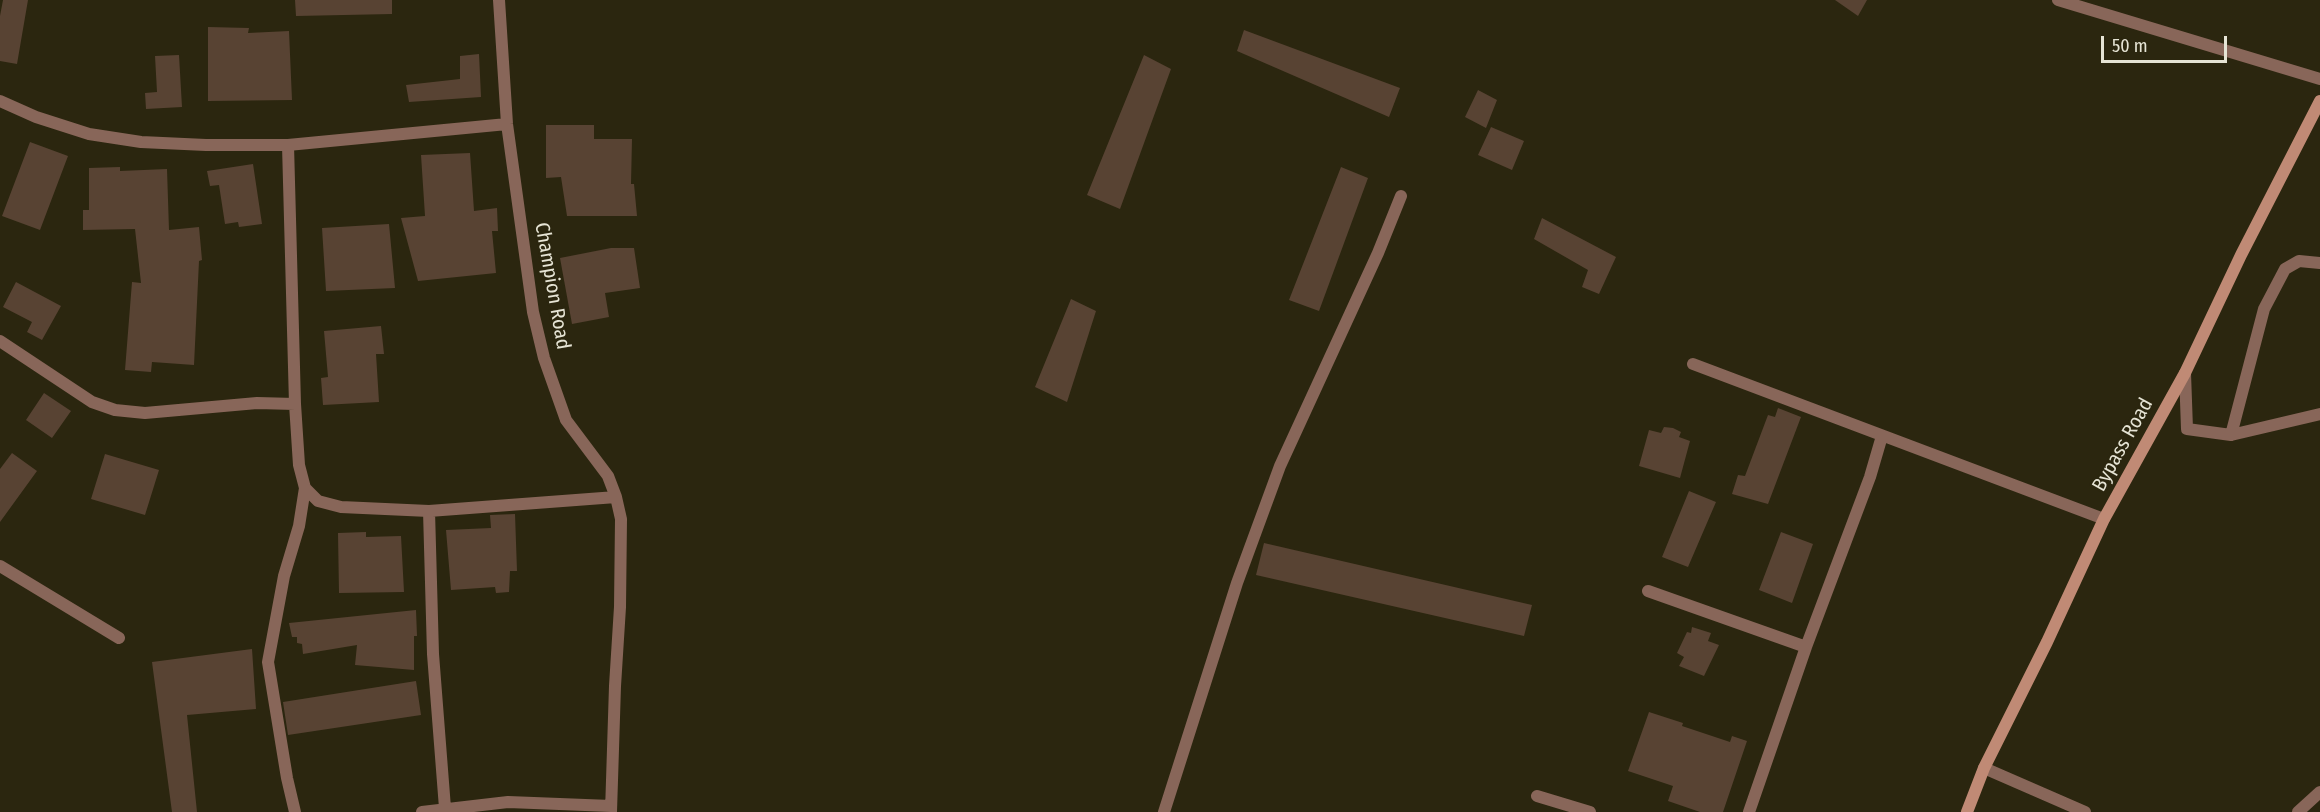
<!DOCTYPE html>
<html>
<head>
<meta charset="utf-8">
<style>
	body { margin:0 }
	#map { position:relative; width:2320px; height:812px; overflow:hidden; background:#2b260f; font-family:"Fira Sans Condensed",sans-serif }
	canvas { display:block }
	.scale { position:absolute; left:2101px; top:36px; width:126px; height:27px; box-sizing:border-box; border:3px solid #e6e4d5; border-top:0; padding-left:8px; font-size:18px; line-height:21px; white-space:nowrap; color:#e6e4d5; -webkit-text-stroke:4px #2b260f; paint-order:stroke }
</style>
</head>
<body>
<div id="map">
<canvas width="2320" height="812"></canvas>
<div class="scale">50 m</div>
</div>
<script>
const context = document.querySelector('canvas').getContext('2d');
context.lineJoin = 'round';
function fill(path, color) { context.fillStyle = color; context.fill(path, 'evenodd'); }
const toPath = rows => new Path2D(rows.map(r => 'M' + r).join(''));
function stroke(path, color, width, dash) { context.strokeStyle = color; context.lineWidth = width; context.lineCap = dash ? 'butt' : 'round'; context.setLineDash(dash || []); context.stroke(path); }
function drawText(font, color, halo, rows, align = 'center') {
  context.font = font + ' "Fira Sans Condensed",sans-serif'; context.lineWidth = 4.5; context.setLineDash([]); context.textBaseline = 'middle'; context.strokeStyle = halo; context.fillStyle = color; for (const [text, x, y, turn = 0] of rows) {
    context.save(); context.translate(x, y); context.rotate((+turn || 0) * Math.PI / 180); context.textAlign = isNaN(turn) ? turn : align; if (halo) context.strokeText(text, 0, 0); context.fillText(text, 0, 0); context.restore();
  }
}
const building = toPath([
	[3,0,28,0,17,64,0,61,0,16],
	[295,0,392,0,392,14,296,16],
	[1835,0,1867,0,1858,16],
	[208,27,249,28,248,33,289,31,292,100,208,101],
	[1244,30,1400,88,1389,117,1237,51],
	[479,54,481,97,409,102,406,85,460,79,460,56],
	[179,55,182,107,146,109,145,93,157,92,155,56],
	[1144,55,1171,69,1120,209,1087,195],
	[1478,90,1497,100,1486,128,1465,117],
	[546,125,594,125,594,139,632,139,631,184,634,184,637,216,567,216,561,177,546,178],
	[1491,127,1524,141,1512,170,1478,155],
	[30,142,68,156,40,230,2,216],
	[470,153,474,211,497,208,498,231,492,231,496,273,418,281,401,218,425,216,421,155],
	[253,164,262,224,239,227,238,222,225,224,219,185,210,186,207,171],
	[120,167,120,171,167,169,169,230,199,227,202,260,199,261,194,365,152,362,151,372,125,370,132,282,141,283,135,229,83,230,83,210,89,210,89,168],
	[1341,167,1368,178,1319,311,1289,300],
	[1542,218,1616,257,1599,294,1582,287,1588,270,1534,239],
	[389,224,395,288,326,291,322,228],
	[611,248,634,248,640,288,605,293,609,317,572,324,560,258],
	[16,282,61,306,42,340,27,332,32,322,3,307],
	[1071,299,1096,311,1067,402,1035,387],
	[381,326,384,354,376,354,379,402,323,405,321,378,328,377,324,331],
	[44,393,71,411,52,438,26,420],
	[1778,408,1801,417,1768,504,1732,494,1738,475,1745,476,1768,415,1775,417],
	[1664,427,1673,428,1681,432,1679,437,1690,441,1680,478,1639,466,1649,430,1661,433],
	[12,453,37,471,0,522,0,469],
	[105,454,159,470,145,515,91,499],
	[1689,491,1716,502,1688,567,1662,557],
	[515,514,517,571,510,571,509,592,496,593,495,587,451,590,446,530,491,528,490,515],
	[366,532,366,537,401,536,404,592,339,593,338,533],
	[1781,532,1813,544,1792,603,1759,590],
	[1264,543,1532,605,1524,636,1256,575],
	[416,610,417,636,414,636,414,670,355,665,357,645,303,654,302,644,297,643,297,637,292,637,289,623],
	[1692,627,1711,633,1708,641,1719,645,1704,676,1679,666,1684,657,1677,653,1687,632,1691,633],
	[252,649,256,709,187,715,197,812,172,812,152,662],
	[416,681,421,715,288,735,283,702],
	[1649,712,1683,723,1682,726,1730,742,1732,736,1747,741,1723,812,1700,812,1668,801,1673,786,1628,771]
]);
const street = toPath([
	[499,0,507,124,533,312,544,358,566,420,608,476,616,497,621,519,620,607,615,686,611,812],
	[2058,0,2320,79],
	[0,101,36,117,89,134,141,142,206,145,288,145,507,124],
	[288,145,295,404,299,465,305,488,299,526,284,576,268,662,287,778,295,812],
	[0,341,92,402,115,410,145,413,257,403,295,404],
	[1693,364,2104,519],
	[2185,373,2187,429,2231,435,2320,414],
	[2231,435,2264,309,2285,269,2299,261,2320,263],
	[305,488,318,501,341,507,429,511,616,497],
	[429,511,433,654,445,808],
	[0,566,119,638],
	[1648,591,1806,647],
	[1984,768,2085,812],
	[1537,796,1590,812],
	[422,812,508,802,611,806],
	[1164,812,1237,583,1280,466,1378,253,1401,196],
	[1749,812,1806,647,1870,477,1882,436],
	[2298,812,2320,792]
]);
const secondary = toPath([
	[1967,812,1984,768,2047,642,2104,519,2185,373,2241,255,2320,101]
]);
const streetNames = [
	["Champion Road",552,286,80],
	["Bypass Road",2123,445,-61]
];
fill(building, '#584333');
stroke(street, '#886659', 12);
stroke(secondary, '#c08a75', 12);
drawText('20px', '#e6e4d5', '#2b260f', streetNames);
</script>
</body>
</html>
